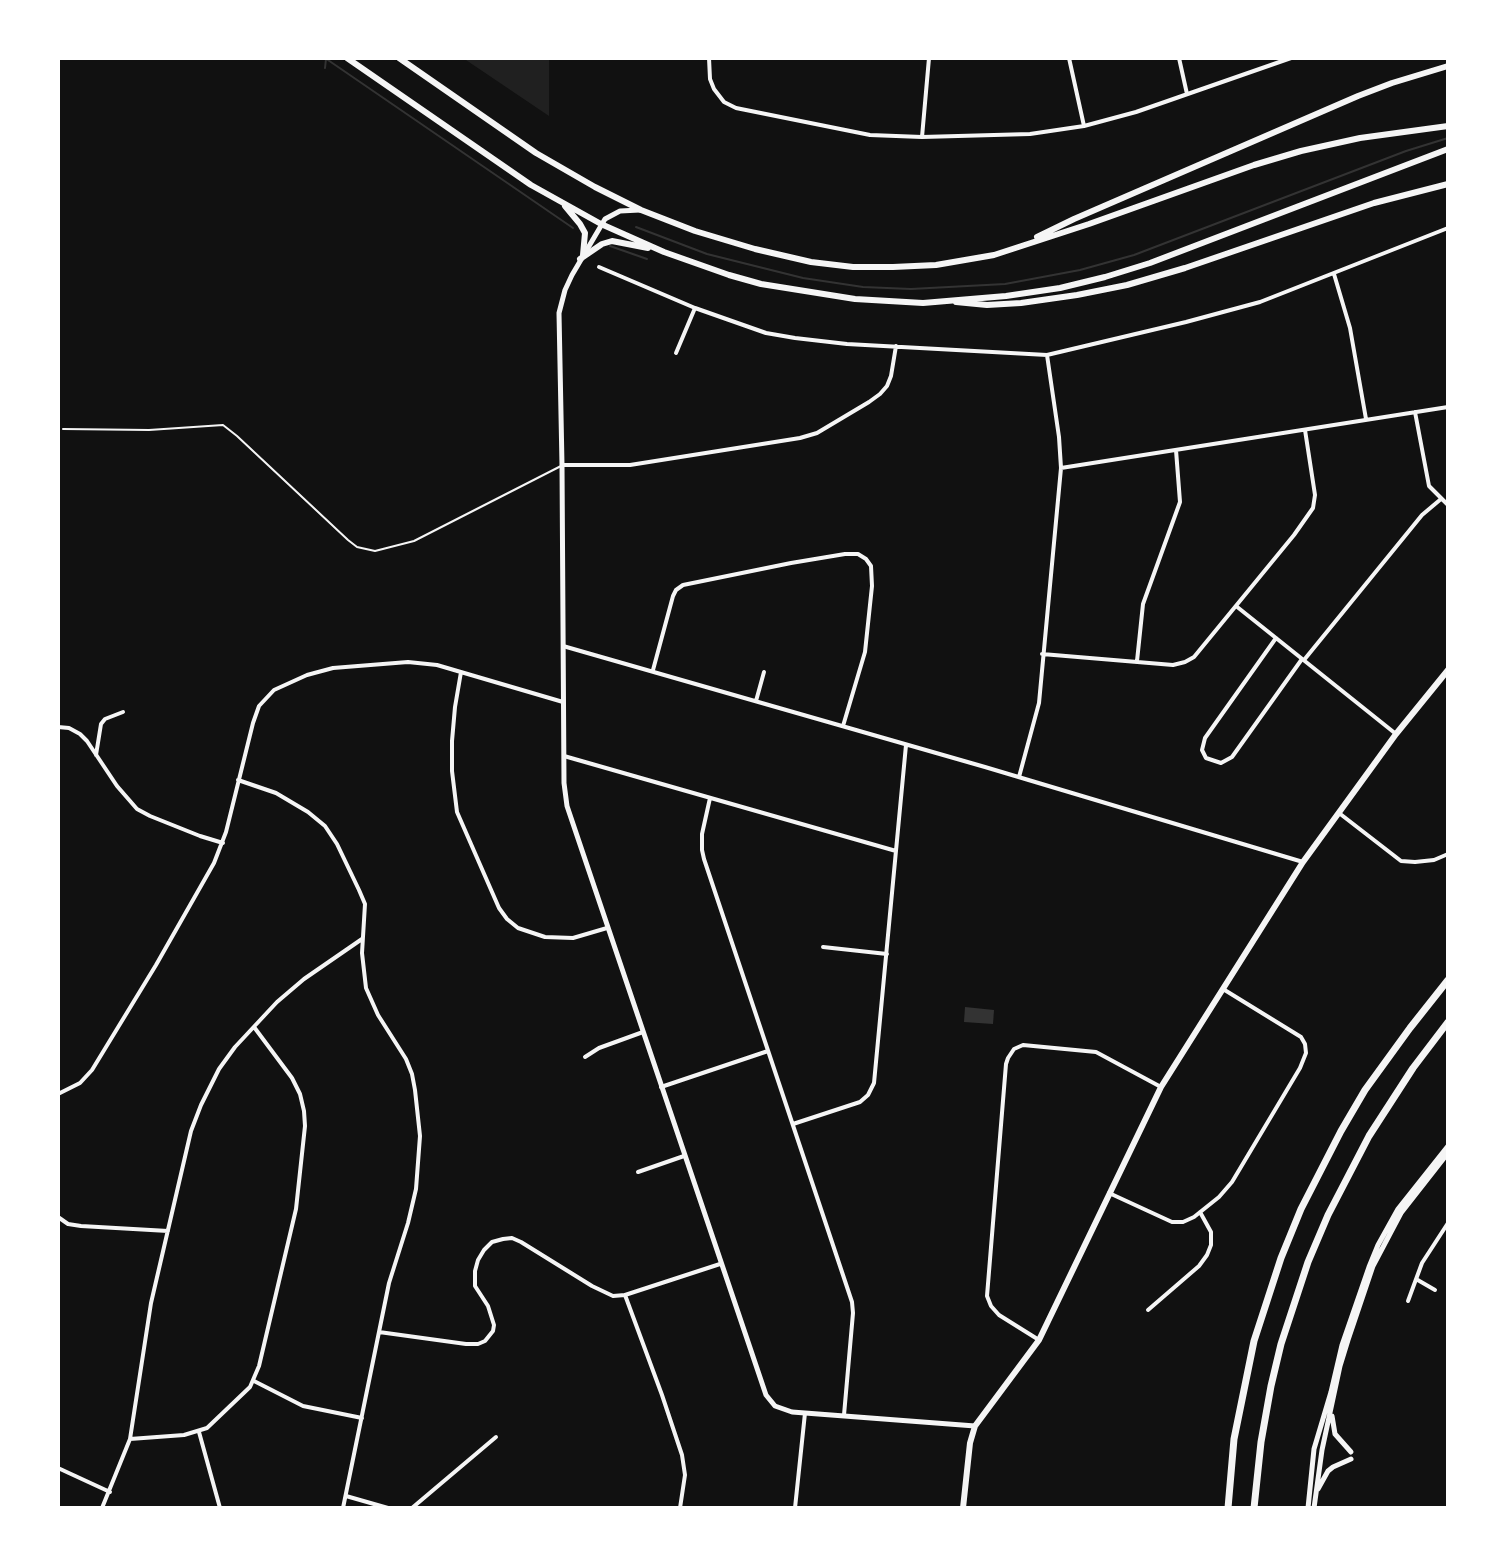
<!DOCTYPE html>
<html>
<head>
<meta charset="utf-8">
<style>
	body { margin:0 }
	#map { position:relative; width:1506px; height:1566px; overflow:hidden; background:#111; font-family:Helvetica,sans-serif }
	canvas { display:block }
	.frame { position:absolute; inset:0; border:60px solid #fff; pointer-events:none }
</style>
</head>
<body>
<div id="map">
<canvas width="1506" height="1566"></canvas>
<div class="frame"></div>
</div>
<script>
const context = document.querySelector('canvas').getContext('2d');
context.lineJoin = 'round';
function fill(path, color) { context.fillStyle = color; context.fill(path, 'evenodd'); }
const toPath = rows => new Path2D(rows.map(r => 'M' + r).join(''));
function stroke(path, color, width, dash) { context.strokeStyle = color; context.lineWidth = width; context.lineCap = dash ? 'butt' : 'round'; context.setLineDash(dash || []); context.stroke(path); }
const green = toPath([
	[463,58,549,58,549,116]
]);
const water = toPath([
	[965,1007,994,1010,993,1024,964,1022]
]);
const stream = toPath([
	[325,58,573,228],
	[325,68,326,59],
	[636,227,707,254,803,278,863,287,911,289,1005,284,1080,270,1134,255,1406,151,1448,138],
	[610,246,647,259]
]);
const service = toPath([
	[63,429,149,430,223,425,237,436,348,540,357,547,375,551,414,541,561,466]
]);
const minor = toPath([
	[709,58,710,79,714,89,724,102,736,108,870,135,922,137,1030,134,1084,126,1136,112,1291,58],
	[1069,58,1084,126],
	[1179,58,1187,94],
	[922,137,929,58],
	[599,267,695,308,766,333,795,338,847,344,1047,355,1186,322,1260,302,1448,228],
	[1334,274,1350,328,1366,419],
	[676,353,695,308],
	[1415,412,1429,486,1448,505],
	[562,465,630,465,800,438,817,433,869,402,880,394,887,386,891,376,896,346],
	[1061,468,1448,407],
	[1236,606,1396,734],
	[1276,638,1205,738,1202,750,1206,758,1221,763,1232,757,1302,659],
	[563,646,985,767,1303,862],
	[1042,654,1173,665,1185,662,1194,657,1294,535,1313,508,1315,495,1305,430],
	[1304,660,1422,515,1441,499],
	[1137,661,1143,604,1180,502,1176,450],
	[653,670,673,596,676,590,683,585,791,563,845,554,858,554,866,559,871,566,872,586,865,652,843,726],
	[461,672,455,707,452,741,452,771,457,812,499,908,507,919,518,928,545,937,573,938,607,928],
	[756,701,764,672],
	[58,727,69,728,80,734,87,741,117,786,137,809,150,816,200,836,223,843],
	[96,755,101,724,105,719,123,712],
	[564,756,896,851],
	[1019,777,1039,703,1061,468,1059,437,1047,355],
	[238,780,276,793,308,812,325,826,337,844,359,890,365,904,362,953,366,988,378,1015,406,1059,412,1074,415,1090,420,1136,416,1189,408,1223,389,1283,343,1508],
	[710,798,702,834,702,850,704,859,852,1302,853,1313,844,1415],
	[1339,813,1401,861,1415,862,1434,860,1448,854],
	[823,947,887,954],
	[585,1057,599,1048,643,1032],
	[661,1087,768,1051],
	[58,1094,80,1083,92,1070,156,965,214,863,226,832,253,723,259,706,274,690,307,675,333,668,408,662,437,665,563,702],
	[793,1124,860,1102,868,1095,874,1083,906,745],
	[638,1172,684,1156],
	[1109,1193,1172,1222,1183,1222,1194,1217,1219,1197,1232,1182,1300,1068,1306,1053,1305,1044,1301,1037,1223,989],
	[58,1217,68,1224,81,1226,168,1231],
	[1416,1279,1435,1290],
	[625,1295,662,1395,682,1455,685,1475,680,1508],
	[1408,1301,1422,1263,1448,1223],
	[1148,1310,1199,1266,1207,1255,1211,1245,1211,1232,1200,1212],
	[379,1332,466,1344,478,1344,485,1341,493,1331,494,1325,488,1306,475,1286,475,1271,478,1260,484,1250,492,1242,503,1239,512,1238,521,1242,592,1286,613,1296,625,1295,720,1264],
	[1039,1340,999,1315,991,1306,987,1296,1006,1064,1008,1058,1014,1049,1023,1045,1096,1052,1161,1087],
	[254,1381,303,1406,362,1418],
	[199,1432,220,1508],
	[130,1439,184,1435,207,1428,250,1387,259,1366,296,1209,305,1126,304,1111,300,1094,292,1078,254,1027],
	[58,1468,110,1492],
	[346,1496,388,1508],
	[102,1508,130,1439,151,1303,191,1131,201,1105,219,1069,235,1047,277,1002,304,979,362,939],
	[412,1508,496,1437],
	[795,1508,805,1413]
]);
const tertiary = toPath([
	[640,210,620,211,605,219,572,275,565,290,559,313,562,465,564,783,567,806,766,1395,775,1406,792,1412,975,1426],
	[1332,1416,1335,1434,1351,1452],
	[1318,1489,1328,1471,1333,1467,1351,1459],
	[1308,1508,1314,1449,1331,1392,1342,1345,1369,1267,1378,1245,1398,1209,1448,1146],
	[1314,1508,1322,1450,1340,1366,1348,1340,1373,1266,1401,1213,1448,1153]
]);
const secondary = toPath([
	[963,1508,970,1443,975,1426,1039,1340,1161,1087,1303,862,1396,734,1448,670]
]);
const primary = toPath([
	[347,58,531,185,601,224,664,252,729,275,761,284,855,299,923,303,1006,296,1060,288,1105,277,1150,263,1448,149],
	[399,58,536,153,595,187,641,210,695,231,755,249,811,262,853,267,893,267,936,265,994,255,1089,224,1254,165,1301,151,1360,138,1448,126],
	[565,206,580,224,585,233,583,255],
	[1037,237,1074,219,1358,96,1392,83,1448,66],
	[580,259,602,244,612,241,648,248],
	[956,302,987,305,1021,303,1077,295,1127,285,1185,268,1374,203,1448,184]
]);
const motorway = toPath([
	[1228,1508,1234,1439,1254,1341,1281,1258,1301,1209,1341,1131,1365,1090,1410,1028,1448,980],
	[1254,1508,1261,1442,1271,1386,1281,1344,1308,1262,1328,1215,1369,1136,1413,1068,1448,1022]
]);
fill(green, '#202020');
fill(water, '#333');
stroke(stream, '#333', 2);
stroke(service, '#f5f5f5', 2);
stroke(minor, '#f5f5f5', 4);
stroke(tertiary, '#f5f5f5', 5);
stroke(secondary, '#f5f5f5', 6);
stroke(primary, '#f5f5f5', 6);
stroke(motorway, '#f5f5f5', 7);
</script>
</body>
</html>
